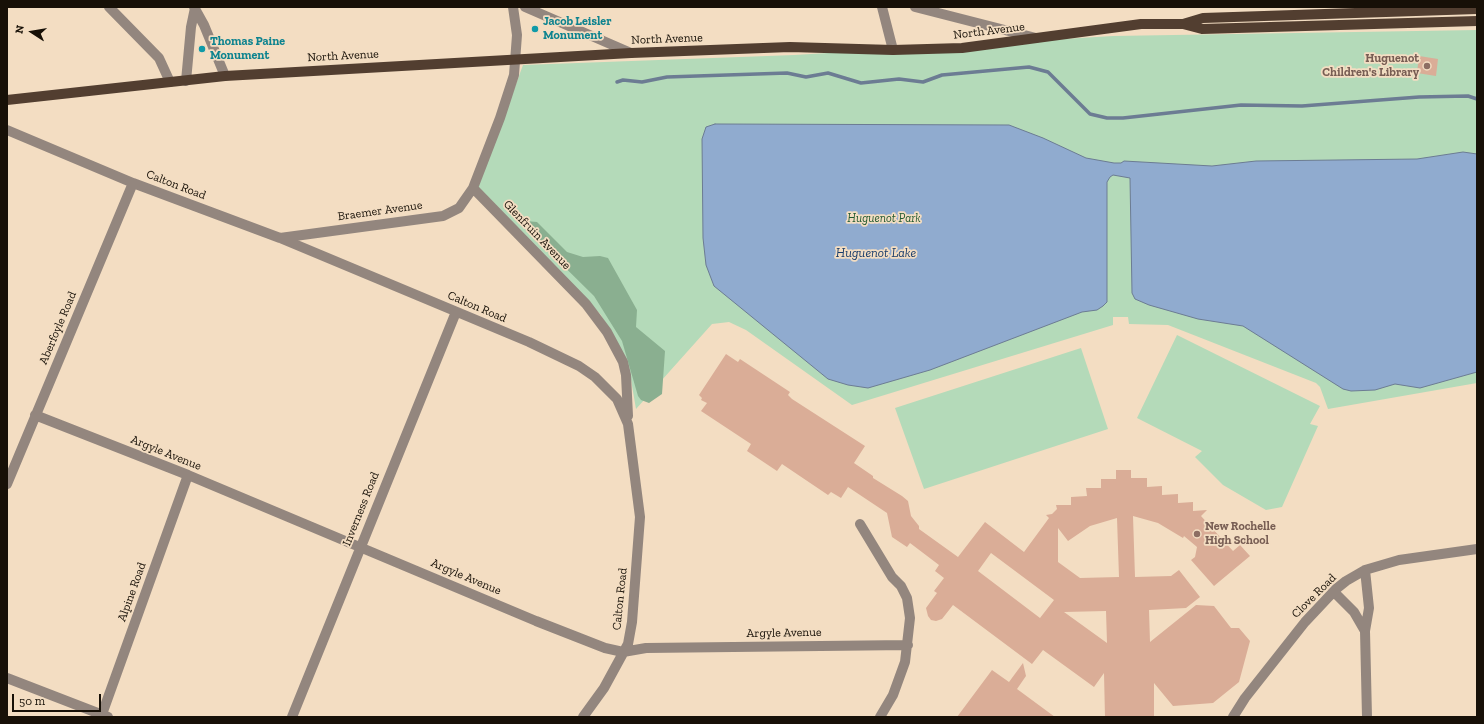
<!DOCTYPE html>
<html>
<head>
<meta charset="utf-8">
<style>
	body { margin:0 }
	#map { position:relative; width:1484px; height:724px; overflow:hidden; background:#f3ddc2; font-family:"Zilla Slab",serif }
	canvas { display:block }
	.frame { position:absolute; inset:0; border:8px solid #171007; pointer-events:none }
	.north { position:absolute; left:12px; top:12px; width:40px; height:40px; -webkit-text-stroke:3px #f3ddc2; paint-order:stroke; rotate:282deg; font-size:11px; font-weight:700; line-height:16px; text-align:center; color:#171007 }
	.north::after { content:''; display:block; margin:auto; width:14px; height:18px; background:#171007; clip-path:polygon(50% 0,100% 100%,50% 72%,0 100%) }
	.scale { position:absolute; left:12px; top:694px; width:89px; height:18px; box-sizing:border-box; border:2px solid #171007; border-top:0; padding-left:5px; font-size:12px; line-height:14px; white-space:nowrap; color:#171007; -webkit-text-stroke:3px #f3ddc2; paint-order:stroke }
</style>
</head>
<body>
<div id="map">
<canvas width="1484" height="724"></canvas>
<div class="frame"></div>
<div class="north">N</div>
<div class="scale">50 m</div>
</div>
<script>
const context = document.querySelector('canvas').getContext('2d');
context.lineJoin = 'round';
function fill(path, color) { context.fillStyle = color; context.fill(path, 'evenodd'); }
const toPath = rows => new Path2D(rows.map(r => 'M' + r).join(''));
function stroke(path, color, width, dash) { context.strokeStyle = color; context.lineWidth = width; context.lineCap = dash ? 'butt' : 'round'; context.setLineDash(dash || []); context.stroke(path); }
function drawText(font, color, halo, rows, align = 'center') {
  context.font = font + ' "Zilla Slab",serif'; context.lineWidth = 3.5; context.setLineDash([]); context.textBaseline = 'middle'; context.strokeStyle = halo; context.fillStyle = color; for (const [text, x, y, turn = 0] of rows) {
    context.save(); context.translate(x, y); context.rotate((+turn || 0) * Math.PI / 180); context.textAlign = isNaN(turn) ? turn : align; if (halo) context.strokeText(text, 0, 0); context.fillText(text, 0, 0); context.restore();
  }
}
const green = toPath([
	[1477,30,1477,383,1328,409,1320,387,1316,383,1168,325,1129,324,1128,317,1113,317,1113,325,852,405,746,330,729,322,712,324,636,409,630,374,601,315,478,187,523,65,794,55,1113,36],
	[1177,335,1320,406,1310,424,1318,426,1282,507,1266,510,1223,485,1195,457,1202,451,1137,418],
	[1081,348,1108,429,924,489,895,408]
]);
const forest = toPath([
	[526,221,537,222,567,252,583,257,600,256,608,258,637,310,636,327,665,351,662,394,649,403,641,400,638,396,622,341,594,296,524,227]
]);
const water = toPath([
	[715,124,1009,125,1043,138,1086,158,1114,163,1121,163,1124,161,1212,166,1256,161,1417,159,1463,152,1477,154,1477,372,1420,388,1395,384,1375,390,1351,391,1343,389,1243,326,1198,319,1149,305,1135,299,1132,293,1130,178,1113,175,1110,177,1107,182,1107,302,1103,306,1097,310,1082,312,930,370,868,388,848,385,828,379,714,286,706,265,703,238,702,139,706,127,715,124]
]);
const stream = toPath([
	[617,82,623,80,642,82,667,77,787,73,806,77,828,73,861,83,899,79,923,82,942,75,1029,67,1048,72,1090,114,1107,118,1123,118,1241,105,1302,106,1419,97,1468,96,1477,99]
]);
const building = toPath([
	[1419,56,1438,59,1436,76,1417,73],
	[726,354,738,362,740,359,790,392,788,395,792,399,865,446,854,463,873,476,873,478,902,496,908,501,911,516,919,526,919,529,958,557,985,522,1024,552,1049,518,1046,515,1052,514,1057,509,1056,505,1071,505,1071,497,1087,496,1086,488,1101,488,1101,479,1116,479,1116,470,1131,470,1131,478,1147,478,1147,487,1162,486,1162,495,1178,494,1178,503,1193,502,1193,511,1207,510,1201,516,1233,551,1240,545,1250,556,1214,586,1191,560,1195,557,1197,547,1184,536,1183,538,1158,523,1133,516,1135,577,1171,576,1179,570,1200,597,1186,608,1149,610,1150,642,1196,605,1214,606,1231,628,1239,628,1250,641,1239,682,1213,703,1173,706,1154,683,1154,717,1105,717,1104,673,1094,687,1043,650,1032,664,953,605,942,619,936,621,931,620,928,616,926,608,937,593,934,591,944,578,935,571,939,565,910,543,907,547,892,537,887,513,848,487,841,498,831,492,828,495,782,464,777,471,747,451,751,444,701,411,707,403,701,400,702,398,699,395],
	[1117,518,1119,577,1080,578,1058,562,1058,528,1068,541,1090,526],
	[991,553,1054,600,1040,618,978,571],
	[1106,611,1107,643,1064,612],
	[1023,663,1026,676,1017,689,1055,717,957,717,992,670,1009,682]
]);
const minor = toPath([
	[109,7,159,58,170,82],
	[194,7,204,25,225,76],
	[525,7,631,53],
	[882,7,893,50],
	[915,7,1036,38],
	[186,81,191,27,195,8],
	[7,130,133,183,280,238,529,342,579,366,595,377,617,399,628,424,640,517,632,622,628,644,604,688,583,717],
	[473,188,586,304,607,332,623,362,626,375,628,416],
	[280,238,443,216,459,208,473,188,500,118,514,75,517,35,513,7],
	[35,415,188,475,536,621,605,648,623,652,646,648,908,645],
	[7,484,133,183],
	[860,524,892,577,901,586,907,598,910,618,905,662,893,695,880,717],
	[1365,570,1369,608,1365,631,1367,717],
	[1334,592,1354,612,1365,631],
	[7,678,108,717],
	[101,717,188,475],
	[292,717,456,312],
	[1233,717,1245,698,1305,622,1336,589,1346,581,1365,570,1399,560,1477,549]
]);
const major = toPath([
	[1183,24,1203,18,1477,9],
	[7,100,225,76,631,53,790,47,893,50,962,48,1141,24,1183,24,1202,29,1477,21]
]);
const markers = [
	[535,29,4,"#0f9aa8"],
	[202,49,4,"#0f9aa8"],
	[1427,66,4,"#8d6e63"],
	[1197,534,4,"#8d6e63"]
];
const cultureNames = [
	["Jacob Leisler",543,22],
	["Monument",543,36],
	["Thomas Paine",210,42],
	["Monument",210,56]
];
const streetNames = [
	["North Avenue",989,31,-7],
	["North Avenue",667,39,-2],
	["North Avenue",343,56,-3],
	["Calton Road",176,185,21],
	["Braemer Avenue",380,211,-8],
	["Glenfruin Avenue",537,235,46],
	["Calton Road",477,307,23],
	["Aberfoyle Road",58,328,-67],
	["Argyle Avenue",166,453,22],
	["Inverness Road",361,509,-68],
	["Argyle Avenue",466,577,23],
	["Alpine Road",132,592,-70],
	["Clove Road",1314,596,-45],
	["Calton Road",620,599,-84],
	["Argyle Avenue",784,633,-1]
];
const educationNames = [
	["Huguenot",1419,59],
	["Children's Library",1419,73],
	["New Rochelle",1205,527,"left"],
	["High School",1205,541,"left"]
];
const parkNames = [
	["Huguenot Park",884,219]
];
const waterNames = [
	["Huguenot Lake",876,253]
];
fill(green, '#b4dab9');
fill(forest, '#8aaf90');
fill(water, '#90abcf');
stroke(water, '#6c7c93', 1);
stroke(stream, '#6c7c93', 3.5);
fill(building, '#daad97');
stroke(minor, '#93867e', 10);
stroke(major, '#523e30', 10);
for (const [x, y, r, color] of markers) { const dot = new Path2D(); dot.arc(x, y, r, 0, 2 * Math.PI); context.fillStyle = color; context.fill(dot); stroke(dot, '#f3ddc2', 1.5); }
drawText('bold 12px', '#0d838f', '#f3ddc2', cultureNames, 'left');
drawText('12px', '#171007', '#f3ddc2', streetNames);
drawText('bold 12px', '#785e54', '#f3ddc2', educationNames, 'right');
drawText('italic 12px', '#20582e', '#f3ddc2', parkNames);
drawText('italic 13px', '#173b6a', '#f3ddc2', waterNames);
</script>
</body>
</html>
